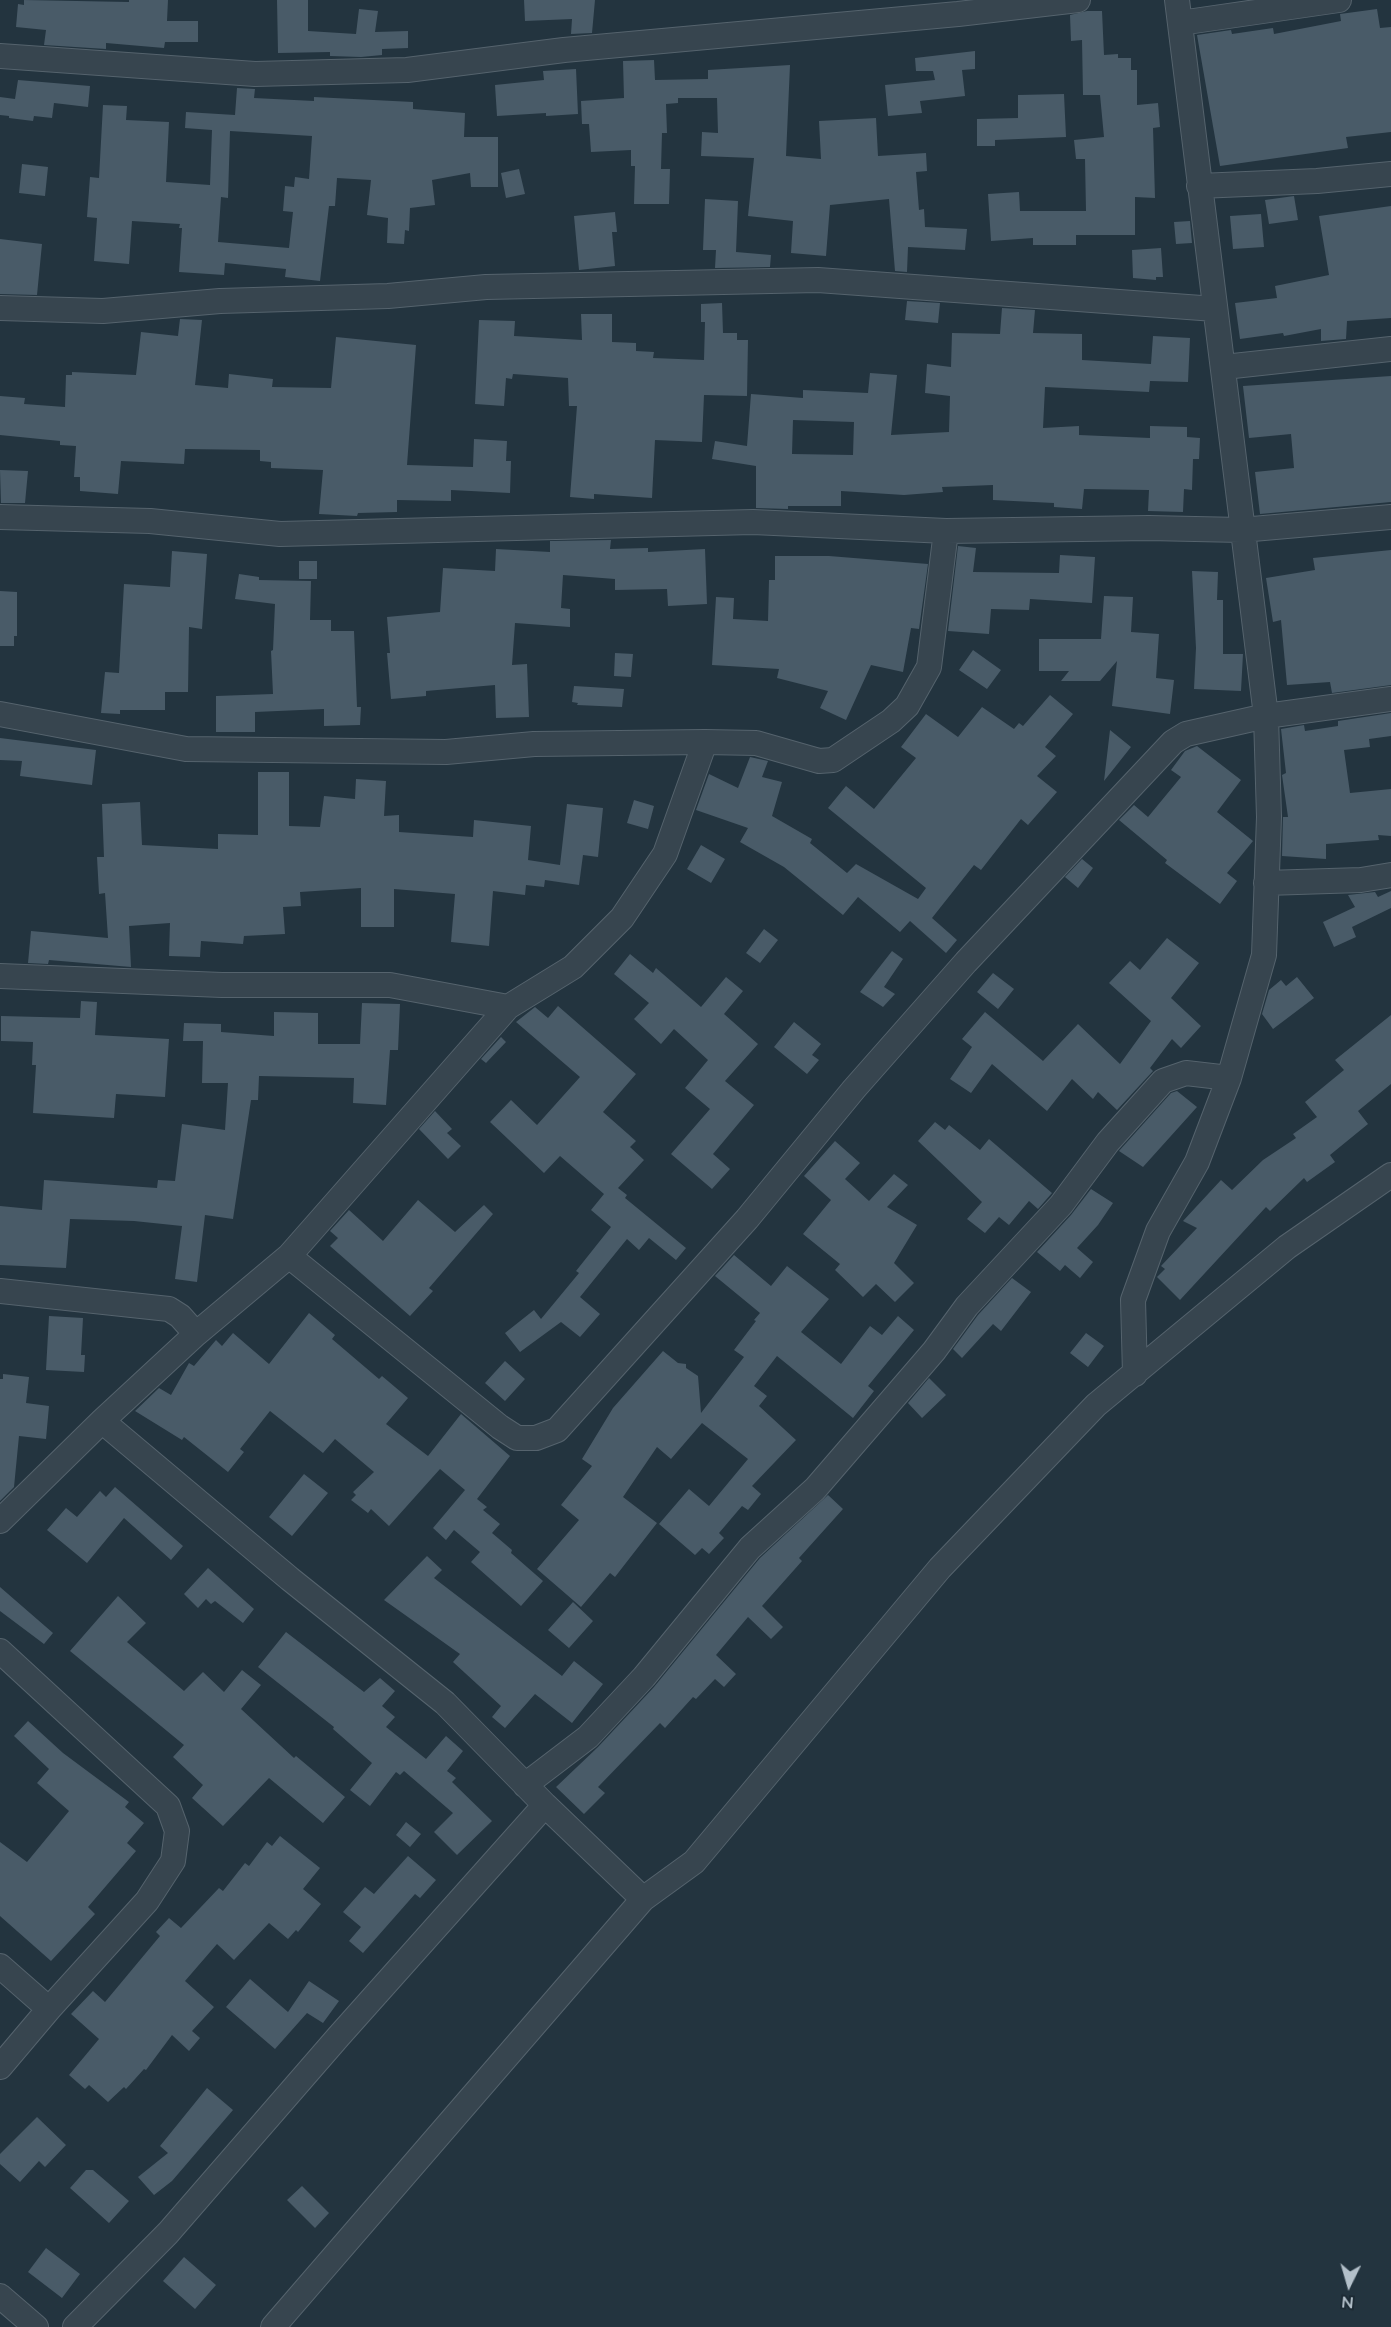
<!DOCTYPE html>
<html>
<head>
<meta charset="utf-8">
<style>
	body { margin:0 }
	#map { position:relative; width:1391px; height:2327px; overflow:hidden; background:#23343f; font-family:Lato,sans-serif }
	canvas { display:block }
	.north { position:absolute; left:1319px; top:2255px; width:60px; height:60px; -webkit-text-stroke:4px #1c2a34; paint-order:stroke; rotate:185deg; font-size:16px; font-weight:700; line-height:24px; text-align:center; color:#b3c0ca }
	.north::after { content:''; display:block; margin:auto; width:21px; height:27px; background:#b3c0ca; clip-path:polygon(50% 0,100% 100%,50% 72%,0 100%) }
</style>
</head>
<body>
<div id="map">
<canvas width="1391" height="2327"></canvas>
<div class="north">N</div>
</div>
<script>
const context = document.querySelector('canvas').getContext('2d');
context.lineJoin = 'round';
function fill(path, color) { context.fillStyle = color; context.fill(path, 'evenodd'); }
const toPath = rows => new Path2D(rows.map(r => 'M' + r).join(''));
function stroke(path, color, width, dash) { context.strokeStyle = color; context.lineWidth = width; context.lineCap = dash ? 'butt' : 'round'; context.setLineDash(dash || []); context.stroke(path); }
const building = toPath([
	[24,0,129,2,129,0,168,0,167,21,198,21,198,42,165,42,164,48,106,43,106,49,44,45,46,30,16,27,18,4,24,5],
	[277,0,308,0,308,31,356,34,359,9,378,11,375,32,408,31,408,48,382,49,382,55,361,57,330,56,330,52,278,53],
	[524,0,595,0,592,33,571,34,572,19,525,21],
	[1377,9,1380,28,1391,27,1391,132,1346,137,1348,148,1220,166,1197,35,1231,30,1232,34,1273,28,1274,34,1341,21,1340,14],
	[1087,11,1102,11,1104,55,1118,54,1118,58,1131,58,1131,70,1137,70,1137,105,1158,103,1160,127,1153,128,1155,198,1135,197,1135,235,1076,235,1076,245,1033,245,1033,238,991,241,988,194,1019,192,1020,211,1086,211,1085,159,1076,159,1074,140,1104,137,1100,95,1083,95,1082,40,1071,41,1070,15],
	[975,51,975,69,962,70,965,96,920,101,922,113,888,116,885,85,935,80,933,71,916,71,915,58],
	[654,60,655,80,708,79,708,70,790,65,786,156,821,159,819,121,876,118,878,156,926,153,927,171,916,172,919,210,924,209,925,227,967,229,965,250,908,247,907,272,895,271,889,199,830,205,826,256,791,253,793,221,748,216,754,158,701,156,702,132,718,133,717,98,678,98,678,103,666,104,667,133,662,133,661,169,670,169,669,204,634,204,635,166,631,166,631,150,591,152,589,124,582,124,581,101,624,98,623,61],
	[576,69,578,114,546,116,546,113,497,116,495,85,544,80,543,71],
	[18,80,90,86,88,107,54,103,52,118,34,116,33,121,9,118,9,116,0,115,0,97,15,99],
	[237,88,255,89,254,98,314,101,314,97,413,102,413,109,465,113,464,137,498,137,498,187,471,187,470,173,432,180,435,205,410,208,409,231,405,230,404,244,387,243,388,218,367,215,371,180,337,178,335,206,329,206,320,281,285,277,286,269,225,263,224,275,179,272,182,228,179,228,180,224,132,221,129,264,94,261,97,218,87,217,90,177,99,178,103,105,127,106,126,120,169,122,166,182,210,185,212,130,185,128,186,112,235,115],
	[230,131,312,136,309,179,295,177,294,187,285,186,283,211,293,212,289,248,218,242,221,197,228,198],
	[1064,94,1066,137,995,140,995,146,977,146,977,119,1018,118,1018,95],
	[22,164,48,167,45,196,19,193],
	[519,169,525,194,506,198,501,173],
	[1294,196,1298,220,1269,224,1265,200],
	[705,199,738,201,736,252,771,255,770,267,715,268,716,250,703,250],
	[1391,206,1391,318,1347,321,1346,339,1321,341,1321,329,1284,336,1283,333,1240,339,1235,303,1277,298,1275,286,1329,275,1319,216],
	[615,212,617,232,612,232,615,266,579,270,574,216],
	[1261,214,1264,247,1233,249,1230,216],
	[1190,221,1192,243,1176,244,1174,222],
	[0,239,42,244,37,295,0,294],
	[1161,248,1163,277,1156,277,1156,280,1133,278,1132,250],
	[907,301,940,303,938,323,905,320],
	[722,303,723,333,737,333,737,340,748,340,747,396,704,395,702,442,655,440,652,498,594,494,594,499,570,497,577,406,569,406,568,378,513,374,512,379,506,378,504,406,475,404,479,320,515,321,514,336,582,340,581,314,612,314,612,342,636,343,636,351,654,352,653,358,704,360,705,322,701,322,701,304],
	[1002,308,1035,310,1033,333,1082,334,1082,360,1151,364,1153,336,1190,338,1188,382,1150,381,1149,392,1045,387,1043,428,1079,426,1079,435,1150,438,1150,426,1187,427,1187,437,1200,438,1199,459,1193,459,1192,490,1184,489,1183,512,1148,511,1149,490,1084,489,1082,509,1054,507,1054,503,993,500,993,485,942,487,943,492,904,495,841,491,841,506,788,506,788,509,756,508,756,466,712,459,715,441,747,446,751,394,803,398,803,390,868,393,870,373,897,375,891,435,949,432,950,396,925,393,927,364,951,367,952,333,1000,334],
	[793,420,854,422,853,455,792,454],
	[180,319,202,320,195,385,228,388,229,374,273,379,272,387,331,388,336,337,416,345,407,465,473,467,474,439,507,441,506,461,511,461,510,493,451,490,451,501,397,500,397,512,358,513,357,516,319,514,323,470,271,468,271,462,260,461,260,450,185,449,184,464,121,461,118,494,80,491,80,477,74,477,76,446,60,445,60,441,0,435,0,396,25,398,24,404,65,407,66,375,72,375,72,372,136,375,141,332,178,336],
	[1391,376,1391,502,1260,514,1255,472,1294,468,1291,434,1249,438,1243,386],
	[0,470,28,471,25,503,1,503],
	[611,540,610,549,648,548,648,552,705,549,707,604,668,606,667,589,615,590,615,579,563,575,561,608,570,609,570,627,515,623,512,665,527,664,529,717,496,718,495,685,426,691,426,696,391,699,387,653,390,653,387,617,440,612,443,568,495,571,496,549,550,552,550,541],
	[958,546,976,548,973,572,1059,573,1060,555,1095,557,1092,603,1030,599,1029,610,991,609,989,634,948,631],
	[1391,550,1391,685,1332,693,1330,682,1287,685,1281,620,1273,622,1266,578,1315,570,1313,558],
	[172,551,207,554,202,629,189,627,188,692,165,692,165,710,120,710,120,714,101,713,105,672,119,673,124,584,170,587],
	[775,556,829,556,928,564,919,629,911,628,903,672,871,665,846,720,820,708,828,691,777,678,779,669,712,665,716,597,734,598,733,619,768,621,769,580,775,580],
	[299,561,317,561,317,579,299,579],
	[1192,571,1218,572,1217,600,1223,600,1223,654,1243,654,1241,691,1194,689,1196,648],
	[239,574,259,577,259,580,311,581,310,620,331,620,331,631,354,631,357,707,361,707,360,725,324,726,324,709,255,712,255,732,216,732,216,696,273,694,271,651,273,650,275,604,235,599],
	[0,591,17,592,17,636,14,636,14,646,0,646],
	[1104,596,1133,597,1131,632,1159,634,1156,678,1174,680,1170,714,1112,706,1117,661,1100,681,1061,681,1069,671,1039,671,1039,639,1101,639],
	[973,650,1001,670,987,689,959,670],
	[615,653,633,654,631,677,614,676],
	[574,686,624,689,622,707,577,705,578,703,572,702],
	[1050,695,1073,714,1045,747,1056,756,1037,776,1057,792,1028,825,1021,819,981,870,974,865,932,918,957,940,946,953,910,921,900,932,858,897,843,915,784,867,740,842,748,828,696,810,709,774,738,788,750,757,768,761,762,777,782,782,772,816,812,839,810,843,847,873,856,864,918,899,926,888,828,808,846,786,874,809,916,758,901,747,926,714,958,737,982,707,1014,729,1019,723,1023,726],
	[1391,713,1391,736,1369,739,1370,747,1344,750,1350,793,1391,789,1391,836,1378,835,1379,840,1326,844,1326,859,1282,856,1283,817,1288,817,1282,775,1286,773,1281,729,1304,725,1305,731,1338,726,1338,721],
	[1110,730,1131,747,1104,781],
	[0,738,96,750,92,785,20,776,22,761,0,760],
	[1197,746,1241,780,1217,812,1253,841,1227,873,1237,881,1220,904,1165,863,1167,860,1119,820,1134,805,1148,817,1181,777,1171,770,1185,751],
	[258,772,289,772,289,826,320,827,324,796,355,799,356,779,386,781,384,816,399,815,399,832,473,837,474,820,531,826,528,860,560,865,567,804,603,808,598,857,583,855,579,885,545,880,544,887,526,885,525,895,493,891,489,946,451,942,455,894,394,889,394,927,361,927,361,888,300,892,301,906,283,907,285,934,244,936,243,944,201,941,200,957,169,956,170,923,129,926,131,967,49,960,48,964,28,963,31,931,108,938,105,893,99,894,97,857,104,857,102,804,140,802,142,845,218,849,218,834,258,835],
	[634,800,654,806,648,829,627,823],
	[701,845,725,859,711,883,687,869],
	[1082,859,1093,868,1078,888,1065,877],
	[1391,891,1391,908,1352,927,1356,937,1334,947,1323,922,1355,907,1348,895,1375,892,1378,897],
	[764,929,778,940,760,963,746,953],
	[1167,938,1199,963,1171,998,1201,1026,1181,1048,1172,1039,1150,1068,1153,1071,1117,1110,1098,1092,1093,1099,1072,1079,1047,1111,992,1064,971,1093,950,1079,972,1047,962,1039,985,1012,1043,1061,1078,1024,1120,1064,1151,1021,1109,983,1130,961,1140,970],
	[892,951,903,959,884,987,895,994,883,1007,860,992],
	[630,954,653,973,656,968,701,1007,726,977,743,991,724,1014,758,1044,725,1081,754,1105,713,1154,730,1169,712,1189,671,1154,710,1109,685,1088,708,1060,674,1029,661,1044,634,1019,649,1003,614,974],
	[993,973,1014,989,998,1009,977,992],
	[1297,977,1314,998,1273,1029,1262,1014,1269,990,1281,980,1286,986],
	[81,1001,97,1002,95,1035,169,1039,165,1097,116,1094,114,1118,33,1113,36,1065,32,1065,33,1042,1,1041,1,1016,80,1018],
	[362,1003,400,1004,398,1050,390,1050,386,1105,353,1103,354,1078,259,1076,258,1100,251,1100,233,1219,205,1215,197,1282,175,1279,182,1226,134,1221,70,1219,66,1268,0,1265,0,1206,42,1210,44,1180,157,1188,158,1180,175,1181,182,1124,225,1130,228,1083,202,1083,203,1041,183,1041,184,1023,221,1024,221,1032,274,1036,274,1012,318,1013,318,1044,360,1044],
	[558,1006,636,1074,603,1112,636,1141,630,1147,644,1160,618,1188,627,1195,625,1198,686,1248,676,1260,649,1238,639,1250,627,1239,580,1297,600,1314,580,1337,561,1322,520,1352,505,1333,534,1310,541,1319,579,1273,576,1271,611,1227,591,1210,604,1194,560,1156,544,1173,490,1122,511,1100,537,1125,580,1077,516,1022,535,1007,548,1018],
	[1391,1015,1391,1084,1358,1111,1368,1124,1330,1155,1335,1162,1307,1182,1304,1178,1270,1211,1266,1207,1180,1300,1157,1277,1165,1269,1161,1266,1197,1228,1183,1221,1221,1180,1232,1190,1263,1160,1296,1138,1293,1134,1317,1117,1305,1102,1344,1070,1335,1060],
	[794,1022,821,1044,812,1055,819,1060,807,1074,774,1047],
	[501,1037,506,1042,486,1063,481,1059],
	[1177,1091,1197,1107,1143,1167,1119,1151,1171,1093],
	[435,1111,452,1129,447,1133,461,1146,448,1159,419,1129],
	[935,1122,945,1130,949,1125,980,1150,989,1139,1052,1193,1038,1209,1029,1201,1009,1225,999,1217,985,1233,967,1219,982,1202,918,1141],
	[835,1141,860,1163,845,1179,869,1201,894,1174,908,1185,887,1207,917,1225,894,1263,914,1283,895,1302,876,1284,863,1297,835,1270,840,1264,803,1234,831,1200,804,1176],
	[1091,1189,1113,1203,1098,1225,1077,1248,1093,1262,1080,1278,1065,1265,1060,1271,1037,1252,1071,1215],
	[418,1200,455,1232,484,1205,493,1214,429,1288,433,1291,410,1316,330,1246,338,1238,330,1231,349,1210,383,1241],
	[734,1255,771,1286,787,1266,829,1299,801,1332,841,1364,870,1326,882,1335,898,1316,914,1330,868,1386,874,1391,853,1418,777,1356,754,1386,767,1396,759,1406,796,1440,752,1486,761,1494,748,1510,742,1506,719,1533,724,1538,709,1554,702,1548,695,1555,659,1524,689,1489,709,1506,748,1459,702,1423,671,1459,657,1447,623,1497,657,1523,615,1577,610,1573,581,1607,537,1569,579,1520,561,1505,592,1466,582,1459,613,1408,663,1351,678,1363,686,1364,686,1368,698,1376,701,1413,744,1357,734,1350,756,1321,754,1320,760,1313,715,1276],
	[1012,1278,1031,1292,1001,1331,993,1324,962,1358,953,1349,978,1315],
	[309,1313,335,1335,332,1339,379,1379,382,1376,408,1398,386,1424,428,1456,461,1414,510,1456,477,1499,487,1507,483,1510,500,1524,492,1533,512,1550,511,1553,543,1581,521,1606,471,1562,480,1552,454,1530,446,1540,433,1528,465,1490,440,1469,389,1526,371,1509,368,1513,351,1500,356,1495,353,1492,374,1472,335,1439,323,1453,270,1411,240,1449,244,1452,228,1472,184,1437,182,1440,135,1411,159,1388,171,1395,189,1363,194,1366,216,1340,222,1346,233,1333,269,1364],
	[49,1316,83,1318,81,1355,85,1355,84,1372,46,1370],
	[1086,1333,1104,1346,1088,1367,1070,1353],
	[505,1361,525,1379,505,1401,485,1383],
	[3,1374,29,1377,26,1403,49,1406,46,1439,19,1436,14,1487,0,1501,0,1379,3,1379],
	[929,1378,946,1395,922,1418,908,1403],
	[304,1474,328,1493,292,1536,269,1517],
	[115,1487,183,1546,171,1560,124,1518,87,1563,47,1530,66,1508,77,1517,100,1491,106,1497],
	[828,1495,843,1509,799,1558,802,1561,762,1606,783,1627,771,1639,748,1617,716,1655,736,1674,724,1687,715,1679,696,1699,693,1697,665,1728,660,1723,598,1787,605,1793,584,1814,556,1787,598,1747,654,1687,760,1558],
	[427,1556,442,1570,434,1578,562,1676,574,1661,603,1684,572,1723,535,1694,505,1728,492,1717,501,1706,453,1662,460,1654,384,1600],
	[208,1568,254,1609,243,1623,215,1601,211,1604,206,1599,198,1608,184,1594],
	[0,1587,53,1633,44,1644,0,1611],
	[118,1596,146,1623,127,1642,184,1691,203,1672,224,1692,242,1670,261,1685,241,1709,294,1758,296,1756,345,1797,323,1823,269,1778,223,1826,192,1798,203,1785,173,1757,184,1745,70,1651],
	[573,1602,593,1621,569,1648,548,1630],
	[286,1632,364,1692,380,1678,395,1691,382,1706,395,1717,386,1727,426,1759,446,1736,463,1751,447,1771,456,1778,452,1782,492,1821,457,1855,434,1832,453,1813,404,1771,400,1775,396,1772,370,1806,350,1790,372,1763,333,1729,334,1727,258,1667],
	[28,1721,63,1753,129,1802,125,1807,144,1823,127,1843,136,1851,88,1907,95,1914,51,1961,0,1916,0,1842,27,1862,69,1811,37,1783,49,1769,14,1736],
	[406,1822,421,1834,410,1847,396,1835],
	[280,1836,320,1868,303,1889,321,1904,298,1932,296,1930,288,1939,269,1923,234,1960,217,1944,185,1981,214,2007,192,2031,200,2038,189,2051,172,2035,146,2070,144,2069,126,2089,124,2087,108,2102,89,2085,85,2089,69,2075,99,2039,71,2014,93,1991,105,2002,160,1936,156,1932,169,1918,181,1928,219,1888,223,1891,245,1863,249,1866,267,1842,272,1846],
	[408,1856,436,1880,420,1898,415,1894,363,1953,349,1941,361,1927,343,1912,365,1887,374,1894],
	[250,1979,288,2012,309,1981,339,2001,323,2023,307,2013,275,2049,226,2007],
	[207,2088,233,2110,172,2181,154,2195,138,2177,168,2153,160,2146],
	[37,2117,66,2145,45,2167,39,2161,20,2182,0,2164,0,2154],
	[86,2170,93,2170,129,2201,109,2223,70,2188],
	[302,2186,329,2213,315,2228,287,2200],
	[46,2248,80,2274,62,2298,28,2272],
	[184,2257,216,2285,195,2309,163,2281]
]);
const minor = toPath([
	[1180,23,1339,0],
	[0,56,255,74,407,70,564,50,958,14,1078,0],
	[1199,186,1317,181,1391,174],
	[0,308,103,311,220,301,388,296,486,287,818,280,1215,309],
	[1224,367,1391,349],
	[0,517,150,521,280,534,753,522,946,531,1149,528,1241,530,1391,517],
	[0,714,186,749,446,752,534,744,705,742,756,743,819,761,833,760,891,721,907,706,929,667,946,531],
	[1266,883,1361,880,1391,875],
	[0,976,222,985,390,985,508,1007],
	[289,1256,500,1427,517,1438,536,1438,557,1430,747,1219,854,1089,966,962,1173,742,1186,734,1266,716,1391,699],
	[0,1291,169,1309,180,1316,196,1334],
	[1135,1374,1133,1300,1158,1231,1197,1162,1229,1078,1264,955,1269,817,1266,716,1177,0],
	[102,1421,196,1334,289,1256,508,1007,573,967,622,918,665,854,705,742],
	[0,1521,102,1421,290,1579,445,1703,545,1805,643,1899],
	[0,1651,168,1806,177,1831,173,1861,147,1901,49,2009,0,2067],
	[525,1785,588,1737,644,1677,750,1548,815,1489,934,1351,967,1306,1061,1205,1108,1142,1163,1081,1186,1073,1229,1078],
	[0,1966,49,2009],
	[0,2296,36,2327],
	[75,2327,168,2233,339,2036,545,1805],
	[273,2327,643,1899,694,1862,940,1568,1096,1405,1287,1247,1391,1175]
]);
fill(building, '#495b68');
stroke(minor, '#55636d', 26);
stroke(minor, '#37454f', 24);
</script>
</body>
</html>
